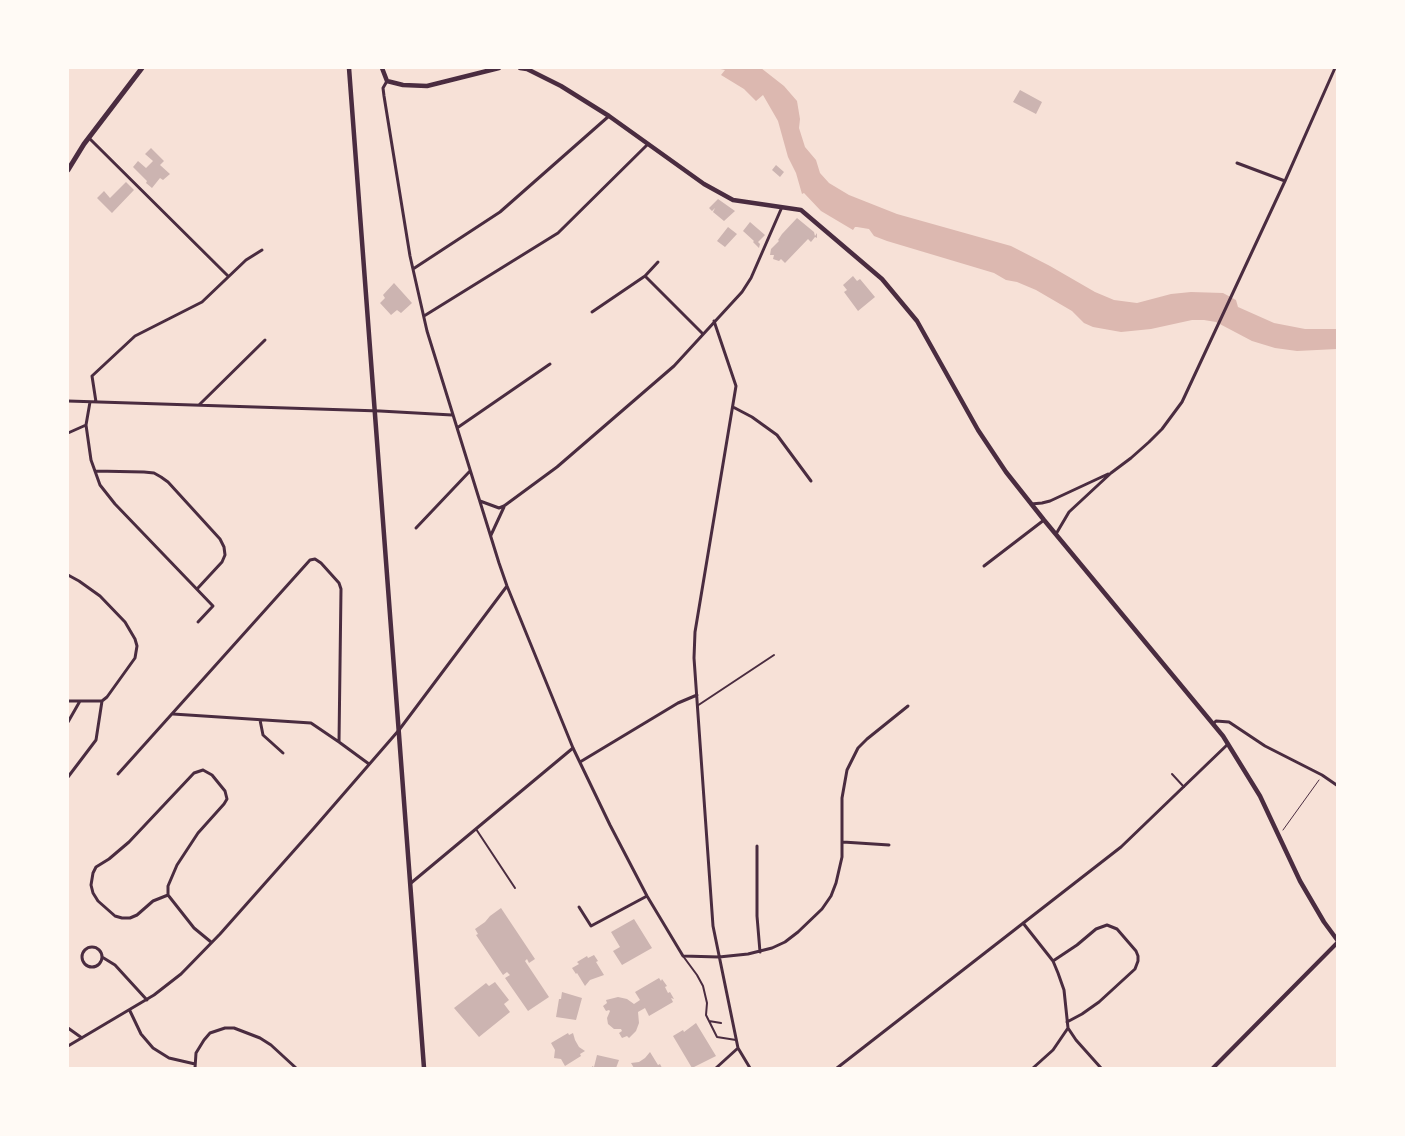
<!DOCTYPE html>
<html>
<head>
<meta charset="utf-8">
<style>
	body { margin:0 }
	#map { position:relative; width:1405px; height:1136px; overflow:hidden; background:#f7e1d7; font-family:"Zilla Slab",serif }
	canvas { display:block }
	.frame { position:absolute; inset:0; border:69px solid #fffaf5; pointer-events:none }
</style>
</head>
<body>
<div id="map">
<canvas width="1405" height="1136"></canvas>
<div class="frame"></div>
</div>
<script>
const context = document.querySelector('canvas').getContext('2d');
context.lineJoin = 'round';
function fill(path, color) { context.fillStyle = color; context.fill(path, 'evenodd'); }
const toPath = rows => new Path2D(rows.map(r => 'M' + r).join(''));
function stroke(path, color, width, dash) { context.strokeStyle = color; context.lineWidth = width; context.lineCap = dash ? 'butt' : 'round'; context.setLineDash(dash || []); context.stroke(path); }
const water = toPath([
	[716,68,761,68,784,86,797,101,800,119,799,128,805,147,816,160,820,173,829,183,849,195,897,214,1011,246,1050,266,1095,292,1114,300,1137,303,1171,294,1191,292,1223,293,1236,300,1238,307,1274,323,1305,329,1337,329,1337,349,1297,351,1275,348,1252,341,1216,322,1204,320,1192,320,1151,329,1121,332,1093,327,1084,323,1072,311,1036,290,1017,282,1006,280,994,273,887,241,874,236,869,229,857,227,855,227,853,230,821,211,804,193,802,194,796,173,788,157,778,121,763,95,756,101,744,89,721,75,725,70]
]);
const building = toPath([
	[1020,90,1042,102,1036,114,1013,102],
	[151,148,164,161,160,165,170,174,163,180,160,178,152,188,146,183,147,181,133,167,138,161,146,168,153,161,145,154],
	[776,165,784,172,780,177,772,170],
	[126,182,134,190,112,213,97,198,104,191,110,198],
	[718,199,735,211,724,221,713,212,715,208,712,211,709,208],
	[797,218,814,232,815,236,817,233,817,238,815,237,811,242,808,239,785,263,781,259,779,261,773,259,774,255,770,255,771,249,779,241,778,240,782,234],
	[750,222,765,235,758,242,760,244,759,248,753,242,754,241,743,231],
	[728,227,737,234,725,247,717,241],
	[853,276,857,281,860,279,875,297,858,311,844,292,847,290,843,285],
	[394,283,412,303,401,313,397,310,391,315,380,303,385,298,383,295],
	[501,908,535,959,529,963,527,959,525,961,549,997,528,1011,505,978,510,975,507,972,503,975,476,935,478,934,475,929,485,922,490,916],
	[634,919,652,948,622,965,613,951,620,947,611,932],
	[594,955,598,961,596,962,604,975,590,980,585,986,577,973,576,974,572,968,579,964,577,962,587,956,588,958],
	[659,978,661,981,662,979,667,986,665,987,668,993,670,992,674,999,671,998,673,1002,649,1016,645,1008,638,1012,639,1023,636,1031,629,1038,627,1036,622,1038,619,1033,622,1031,621,1029,614,1029,608,1024,607,1018,610,1011,609,1010,606,1011,603,1006,607,1003,606,1000,618,997,627,999,634,1004,640,1000,635,992],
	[495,982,509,1000,504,1004,510,1012,479,1037,454,1008,486,983,489,986],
	[562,992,582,998,576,1020,556,1017,559,999,561,999],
	[696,1023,716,1056,692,1068,673,1036,683,1030,684,1032],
	[568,1033,569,1035,573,1033,575,1040,579,1047,585,1051,580,1054,581,1056,565,1066,561,1059,554,1058,555,1050,551,1043],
	[650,1052,658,1065,660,1064,662,1068,634,1068,631,1063,639,1062,645,1058],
	[597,1055,619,1060,616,1068,592,1068,592,1066,594,1067]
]);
const path = toPath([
	[1283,830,1319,780]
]);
const service = toPath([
	[697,706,774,655],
	[1172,774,1184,787],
	[476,829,515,888],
	[683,956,697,975,703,986,707,1003,706,1015,717,1037,736,1040],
	[709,1021,721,1023]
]);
const minor = toPath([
	[387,81,383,88,384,96,410,256,427,331,499,563,507,586,573,748,610,825,647,896,683,956,719,957,748,954,772,948,785,942,798,932,822,909,831,896,836,883,842,857,842,798,847,770,858,748,867,739,908,706],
	[89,138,228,276],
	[1237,163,1285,181],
	[413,269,500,212,609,116],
	[645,276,658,262],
	[592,312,645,276,703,334],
	[424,316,558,233,648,144],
	[714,321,736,386,695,632,694,658,713,926,738,1048,750,1068],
	[68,401,380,411,452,415],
	[90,402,86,425,91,460,100,485,115,504,213,606,198,622],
	[96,402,92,376,135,336,202,302,246,260,262,250],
	[199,405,265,340],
	[733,407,752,417,777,435,811,481],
	[457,428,550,364],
	[68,433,86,425],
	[95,471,144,472,154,473,161,477,168,482,220,539,224,547,225,555,222,562,197,589],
	[480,501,499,508,504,506,557,467,674,366,742,292,751,278,782,207],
	[1031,504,1042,503,1050,501,1108,474],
	[416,528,470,471],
	[1056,534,1069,512,1111,473,1131,458,1149,442,1162,429,1182,402,1285,181,1335,68],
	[491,535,504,507],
	[984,566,1044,520],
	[68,575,79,581,100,596,125,622,135,639,137,646,135,658,107,697,102,701],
	[68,701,102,701],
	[173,714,311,723,339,742,369,764],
	[260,720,263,735,283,753],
	[68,722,80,701],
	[1213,724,1216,721,1229,722,1265,746,1322,775,1338,786],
	[580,762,678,703,697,695],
	[203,770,212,775,225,791,227,799,224,804,198,833,177,865,168,886,168,895,153,901,137,915,130,918,122,918,115,916,98,901,93,893,91,885,93,873,96,867,109,859,129,842,194,773,203,770],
	[118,774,310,560,315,559,321,563,339,583,341,589,339,742],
	[68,777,96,740,102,701],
	[843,842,889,845],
	[757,846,757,916,760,952],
	[411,883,573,748],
	[168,895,194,928,211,942],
	[579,907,591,926,647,896],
	[1023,923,1053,961,1058,973,1064,990,1068,1028,1076,1040,1101,1068],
	'82 957a10 10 0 1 1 20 0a10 10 0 1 1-20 0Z',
	[102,957,115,965,147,1000],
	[1053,961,1077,945,1096,929,1107,925,1117,929,1136,951,1138,956,1138,961,1135,969,1099,1002,1082,1014,1067,1022],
	[130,1011,141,1034,153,1048,169,1058,195,1064],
	[68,1028,82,1038],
	[68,1046,154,995,181,974,220,934,314,828,399,730,507,586],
	[195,1068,196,1053,204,1040,210,1033,225,1028,234,1028,260,1038,271,1045,296,1068],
	[716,1068,738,1048],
	[837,1068,1121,847,1228,744],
	[1033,1068,1053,1050,1068,1028]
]);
const tertiary = toPath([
	[1213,1068,1338,942]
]);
const secondary = toPath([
	[349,68,424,1068],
	[382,68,387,81,403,85,427,86,499,68],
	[520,68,527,69,561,86,609,116,704,184,733,200,801,210,882,279,917,321,978,430,1006,472,1044,520,1223,736,1260,796,1300,881,1324,922,1338,941]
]);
const primary = toPath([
	[68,170,84,144,142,68]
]);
fill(water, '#dcb8b0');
fill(building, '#ccb4b1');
stroke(path, '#4a2c40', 1);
stroke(service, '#4a2c40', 2);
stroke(minor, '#4a2c40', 3);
stroke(tertiary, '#4a2c40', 4);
stroke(secondary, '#4a2c40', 4.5);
stroke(primary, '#4a2c40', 5);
</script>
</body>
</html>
